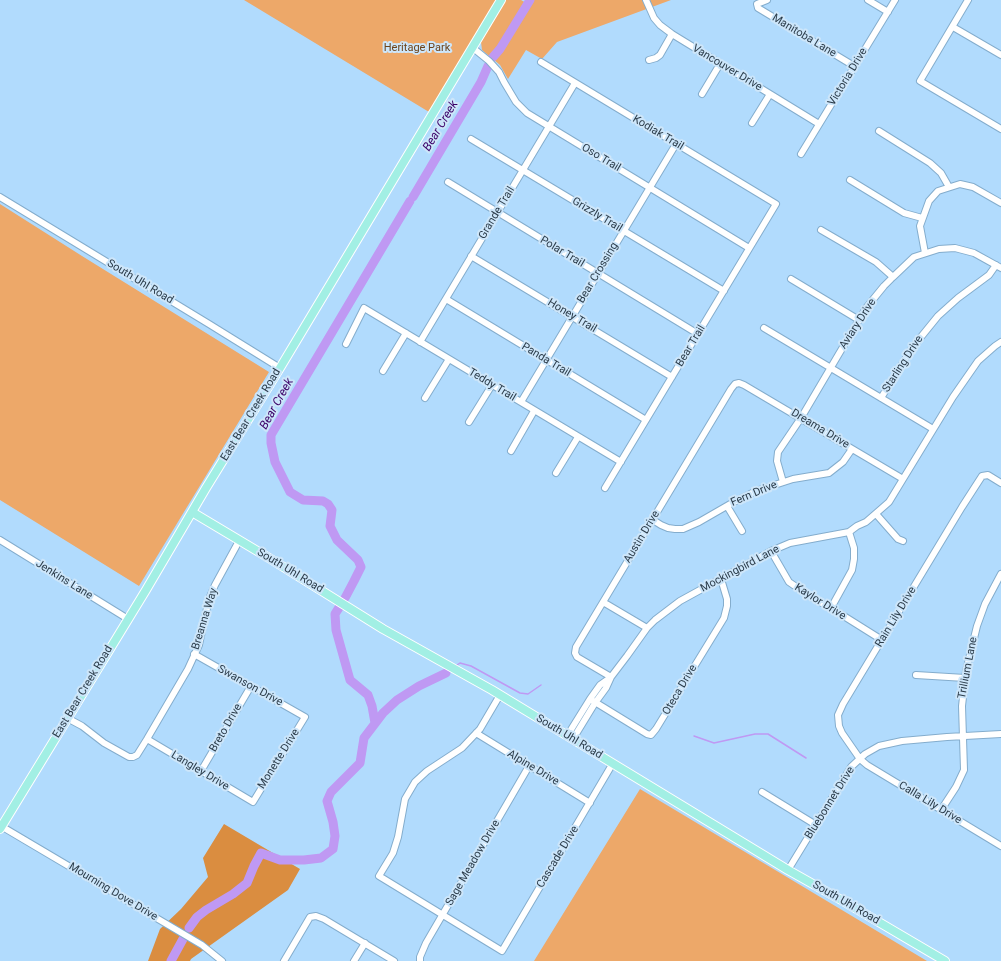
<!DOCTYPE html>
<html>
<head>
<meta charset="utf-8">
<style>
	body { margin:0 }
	canvas { display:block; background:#b1dbfd }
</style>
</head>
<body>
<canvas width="1001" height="961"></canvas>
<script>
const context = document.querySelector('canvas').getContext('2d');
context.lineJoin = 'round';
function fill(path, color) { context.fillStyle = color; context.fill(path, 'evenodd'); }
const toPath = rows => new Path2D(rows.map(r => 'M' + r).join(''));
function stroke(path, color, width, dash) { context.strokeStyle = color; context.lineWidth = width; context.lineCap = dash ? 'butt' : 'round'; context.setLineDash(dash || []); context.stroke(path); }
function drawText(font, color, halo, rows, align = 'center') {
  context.font = font + ' Roboto,sans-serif'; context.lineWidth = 4; context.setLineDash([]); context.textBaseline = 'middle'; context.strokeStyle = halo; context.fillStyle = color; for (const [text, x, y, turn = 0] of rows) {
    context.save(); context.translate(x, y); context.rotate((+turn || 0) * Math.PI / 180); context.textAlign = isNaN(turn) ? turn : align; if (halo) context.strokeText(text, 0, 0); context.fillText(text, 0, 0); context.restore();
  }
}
const green = toPath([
	[244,0,504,0,434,115],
	[506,0,521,0,528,4,531,0,671,0,557,42,542,59,526,50,508,79,500,65,482,50,481,42],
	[0,204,82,256,269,372,139,586,0,500],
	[640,789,927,961,534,961]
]);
const forest = toPath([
	[224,824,300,869,288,890,191,959,190,961,148,961,160,929,181,909,208,877,203,858]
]);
const stream = toPath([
	[457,665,460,663,471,666,520,693,528,694,541,685],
	[694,736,714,743,755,734,768,734,806,758]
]);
const river = toPath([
	[493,57,500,49,530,0],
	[413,197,481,82,488,66],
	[345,598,354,581,361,567,358,560,337,540,330,526,332,510,328,504,323,501,303,500,290,492,275,462,271,443,271,435,410,201],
	[340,606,335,614,336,630,350,680,368,695,372,706,375,723],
	[189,928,197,917,206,910,233,894,247,883,254,866,261,853,280,860,304,860,321,858,333,849,335,836,333,822,327,801,331,792,360,763,364,738,383,713,397,700,419,686,446,673],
	[171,961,183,939]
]);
const minor = toPath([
	[646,0,654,18,660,25,672,34,819,124],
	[767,0,757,4,758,8,854,66],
	[868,0,888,12],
	[968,0,920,81,1001,129],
	[953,27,1001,55],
	[473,48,489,61,499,72,504,82,516,102,527,113,749,248],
	[649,60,656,58,660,55,672,34],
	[541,62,776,204,605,488],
	[702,94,720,64],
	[752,123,770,94],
	[879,131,930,163,941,173,949,187],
	[471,139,724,291],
	[801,154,895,0],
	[850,180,904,213,922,218],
	[448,182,698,334],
	[0,197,209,324,280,368],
	[821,230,876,262,893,277],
	[925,253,920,226,929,201,938,191,960,184,973,187,1001,203],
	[471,256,672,377],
	[791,279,859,320],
	[446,299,646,420],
	[764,328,933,429],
	[420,342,575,83],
	[346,344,364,308,621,462],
	[383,371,406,333],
	[425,398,449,359],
	[881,398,912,348,938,316,958,298,989,275,996,265],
	[521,402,676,144],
	[469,422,492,385],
	[511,451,534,411],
	[556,473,578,437],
	[783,482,777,461,778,452,801,418,866,308,884,286,893,277,914,257,939,249,955,248,974,253,1001,268],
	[1001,483,988,475,982,476,962,507,843,704,838,715,839,726,842,733,860,759,867,765,1001,846],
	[727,506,742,531],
	[876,514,898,539,903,541],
	[653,520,661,525,668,528,675,529,683,529,699,522,732,503,756,491,793,479,829,473,843,462,852,449],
	[0,540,128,619],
	[771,551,789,582,811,597,831,608,882,640],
	[603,602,647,628],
	[831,608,852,570,854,559,854,548,849,532],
	[916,675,965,678],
	[611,677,577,657,575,653,576,647,731,389,735,384,739,383,744,385,903,479],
	[500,695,480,729,462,748,427,771,415,782,405,799,398,837,393,853,379,876,502,951,613,763],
	[590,699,647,734,651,735,656,729,724,618,727,606,727,599,721,579],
	[67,718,82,726,104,743,129,757,133,757,137,755,147,739,188,669,199,645,209,599,215,585,239,541],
	[476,733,590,803],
	[567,736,590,699,600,685,610,678],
	[147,739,253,802,305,717,194,654],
	[573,739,595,703,606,688,611,677,627,656,647,628,655,620,680,601,771,551,790,543,849,532,857,526,866,522,881,509,889,502,953,397,978,361,995,346,1001,342],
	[201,771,251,686],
	[762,792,816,825],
	[941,810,956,787,964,770,962,706,966,671,977,626,985,604,1001,574],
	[1,826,202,945,222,961],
	[788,870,851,767,865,754,879,746,902,741,947,737,1001,734],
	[284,961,310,917,316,916,324,919,394,961],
	[354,961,365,943],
	[420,961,420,957,426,943,529,766]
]);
const major = toPath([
	[192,512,269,558,383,629,492,690,788,870,843,901,945,961],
	[0,829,146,590,206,488,280,368,501,0]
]);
const streetNames = [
	["Manitoba Lane",804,36,31],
	["Vancouver Drive",727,68,31],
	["Victoria Drive",848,77,-59],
	["Kodiak Trail",658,133,31],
	["Oso Trail",601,158,31],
	["Grande Trail",497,213,-59],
	["Grizzly Trail",597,215,31],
	["Polar Trail",562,252,31],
	["Bear Crossing",598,273,-59],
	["South Uhl Road",140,282,31],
	["Honey Trail",572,316,31],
	["Aviary Drive",858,324,-57],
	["Bear Trail",691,346,-59],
	["Panda Trail",546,360,31],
	["Starling Drive",903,364,-57],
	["Teddy Trail",492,385,31],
	["East Bear Creek Road",251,415,-59],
	["Dreama Drive",820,429,31],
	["Fern Drive",754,494,-23],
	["Austin Drive",642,537,-59],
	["Mockingbird Lane",740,569,-28],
	["South Uhl Road",290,571,31],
	["Jenkins Lane",64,580,32],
	["Kaylor Drive",820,602,32],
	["Rain Lily Drive",896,617,-59],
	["Breanna Way",205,619,-73],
	["Trillium Lane",968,668,-79],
	["Swanson Drive",250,686,29],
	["Oteca Drive",680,690,-59],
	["East Bear Creek Road",83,692,-59],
	["Breto Drive",226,728,-60],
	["South Uhl Road",569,737,31],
	["Monette Drive",279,759,-58],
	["Alpine Drive",533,768,31],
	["Langley Drive",200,771,31],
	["Bluebonnet Drive",830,803,-58],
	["Calla Lily Drive",930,803,31],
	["Cascade Drive",558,857,-59],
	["Sage Meadow Drive",473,863,-60],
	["Mourning Dove Drive",113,892,31],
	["South Uhl Road",846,903,30]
];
const parkNames = [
	["Heritage Park",417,48]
];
const waterNames = [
	["Bear Creek",441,126,-59],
	["Bear Creek",277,404,-61]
];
fill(green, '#eda869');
fill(forest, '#da8d40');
stroke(stream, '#bf99f3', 1.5);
stroke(river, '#bf99f3', 9);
stroke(minor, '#84adcd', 8);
stroke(major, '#fff', 10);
stroke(minor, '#fff', 6);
stroke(major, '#a2efe4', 8);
drawText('11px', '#2b3c4a', '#cde6fa', streetNames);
drawText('11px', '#6b431b', '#cde6fa', parkNames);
drawText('italic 12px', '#3b0067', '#cde6fa', waterNames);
</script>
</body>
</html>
